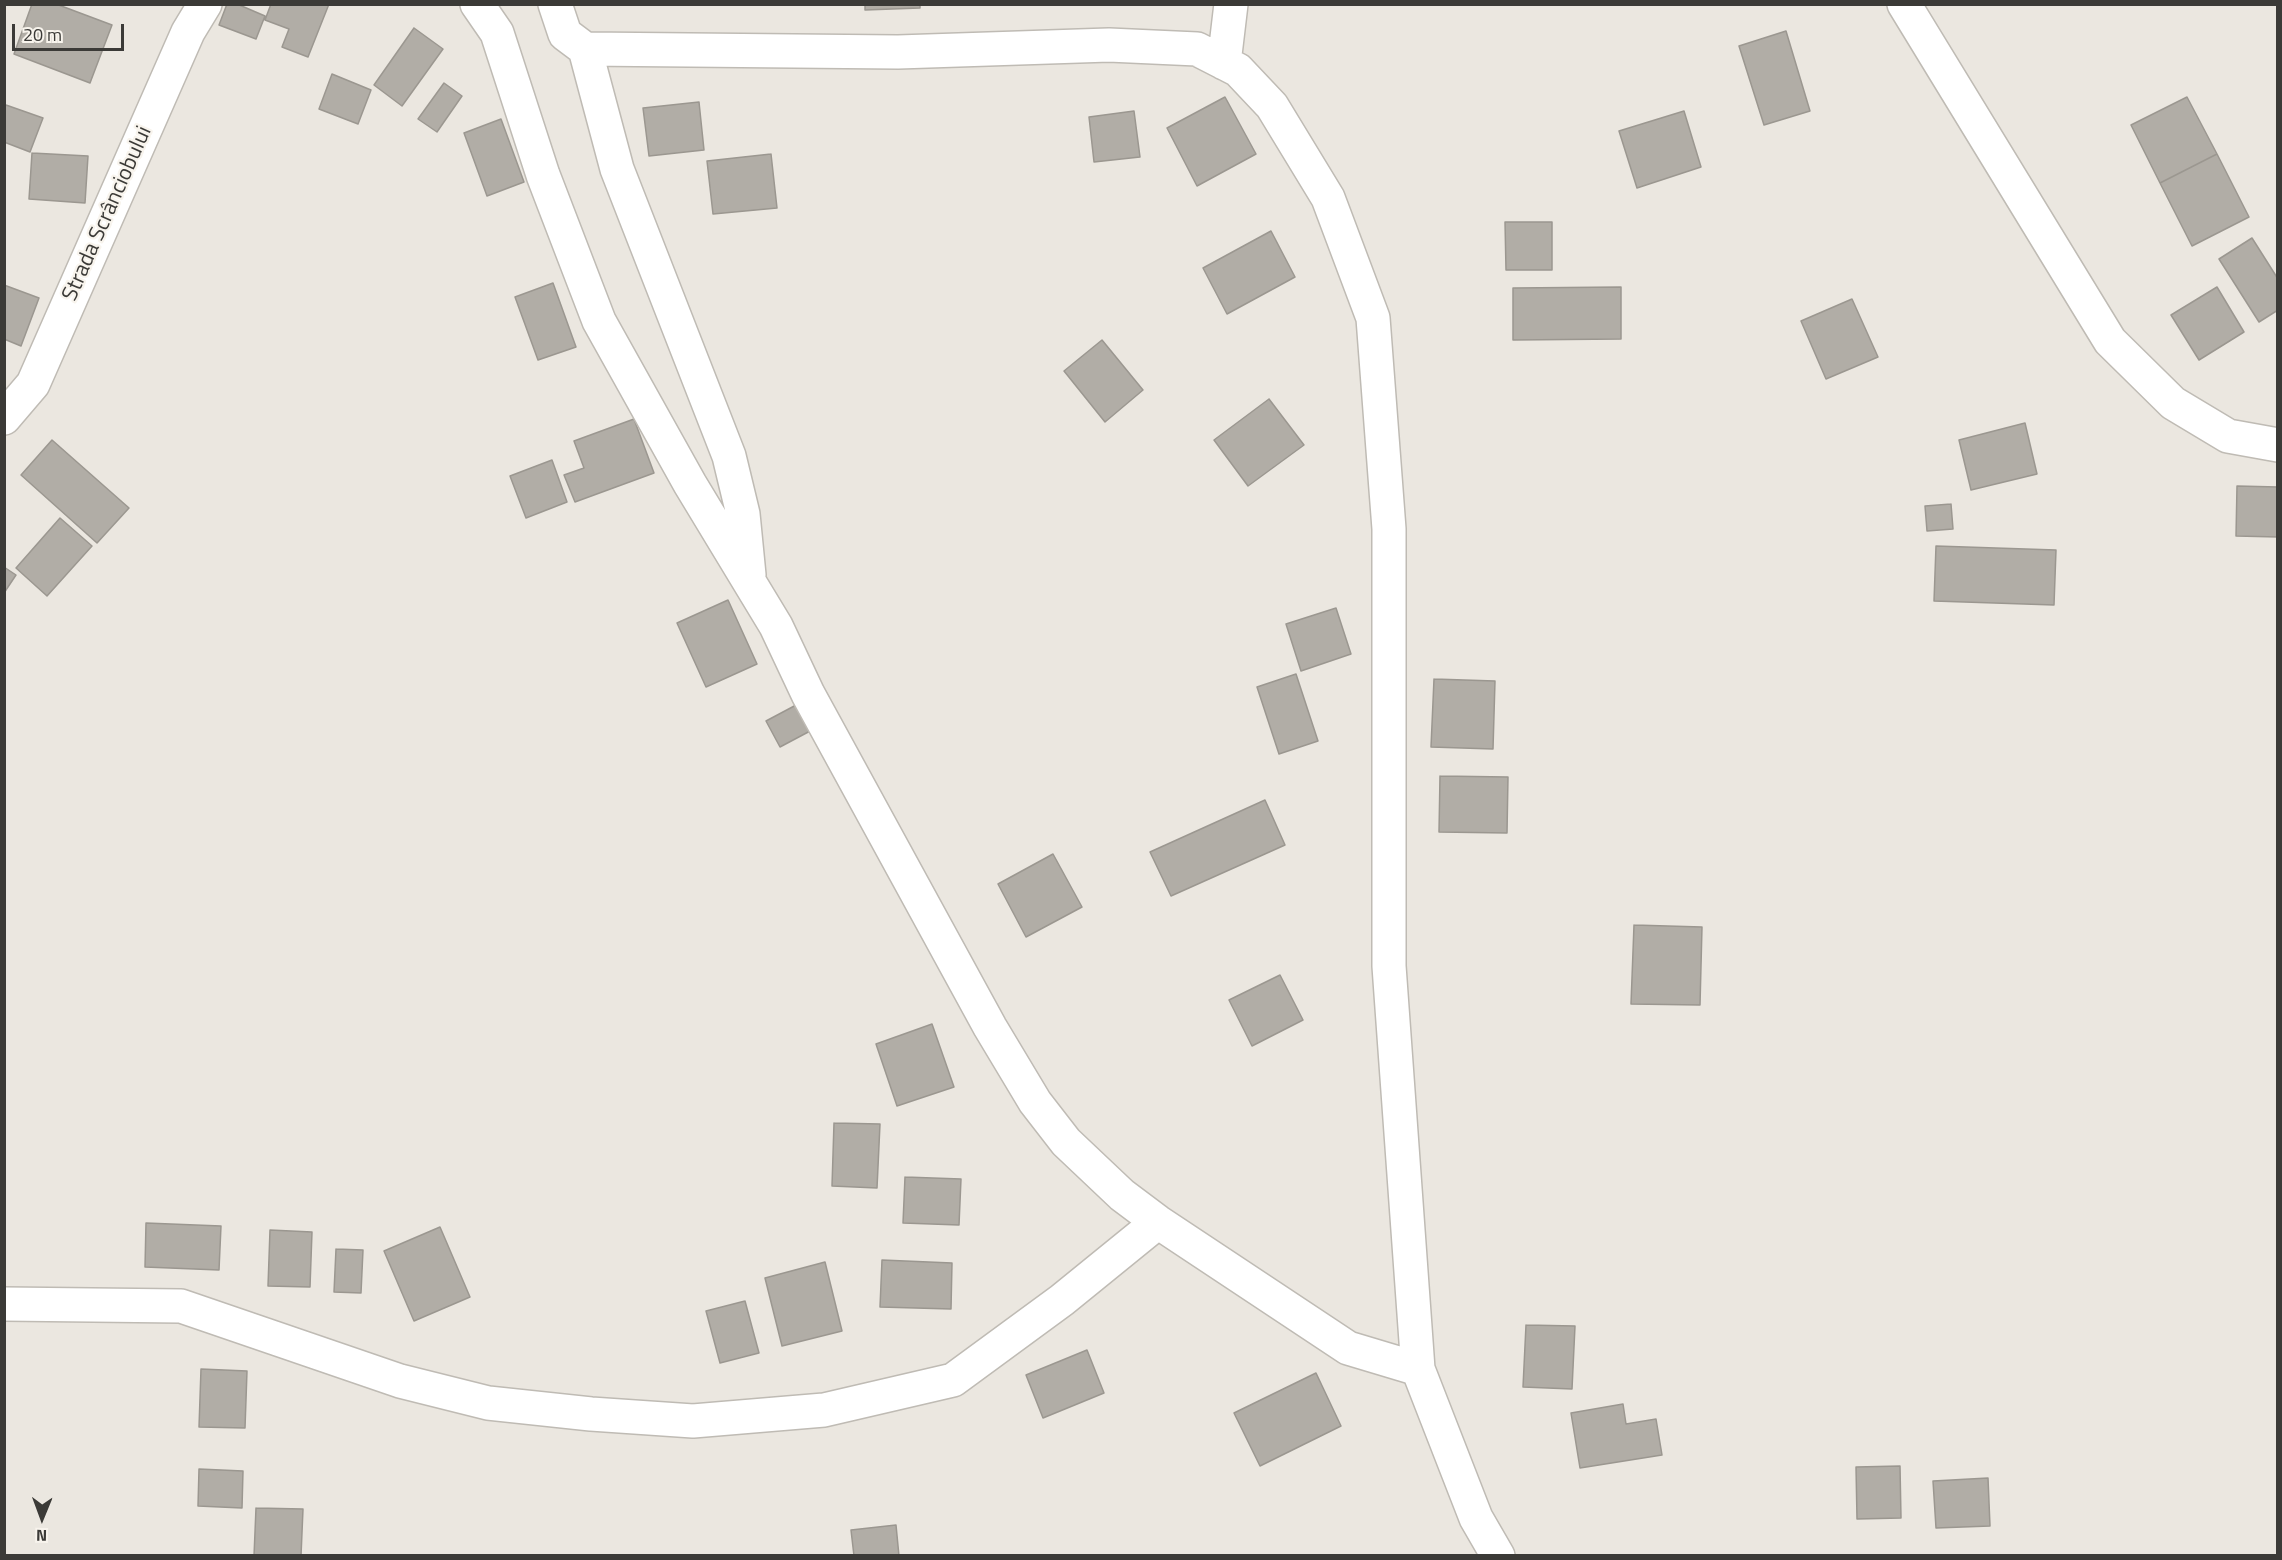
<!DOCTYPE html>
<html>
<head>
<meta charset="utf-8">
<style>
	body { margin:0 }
	#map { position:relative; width:2282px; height:1560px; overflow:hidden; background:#ebe7e0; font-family:"Titillium Web",sans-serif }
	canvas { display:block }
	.frame { position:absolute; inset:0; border:6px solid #3b3a37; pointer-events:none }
	.north { position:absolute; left:12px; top:1488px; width:60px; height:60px; -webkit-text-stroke:4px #f8f4ed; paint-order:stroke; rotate:181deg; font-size:16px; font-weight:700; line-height:24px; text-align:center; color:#3b3a37 }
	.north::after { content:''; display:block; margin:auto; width:21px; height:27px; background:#3b3a37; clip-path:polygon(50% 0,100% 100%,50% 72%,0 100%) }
	.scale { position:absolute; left:12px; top:24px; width:112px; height:27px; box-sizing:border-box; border:3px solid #3b3a37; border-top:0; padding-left:8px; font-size:18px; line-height:21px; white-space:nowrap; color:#3b3a37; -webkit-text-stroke:4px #f8f4ed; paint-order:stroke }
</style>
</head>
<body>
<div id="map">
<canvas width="2282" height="1560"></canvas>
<div class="frame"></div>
<div class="north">N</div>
<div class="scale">20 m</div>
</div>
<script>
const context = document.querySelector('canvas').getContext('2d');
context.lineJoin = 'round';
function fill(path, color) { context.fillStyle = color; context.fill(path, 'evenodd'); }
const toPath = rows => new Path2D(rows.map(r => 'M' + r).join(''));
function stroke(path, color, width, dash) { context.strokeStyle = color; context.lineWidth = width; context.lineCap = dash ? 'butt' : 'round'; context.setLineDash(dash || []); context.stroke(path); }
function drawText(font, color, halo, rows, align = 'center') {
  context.font = font + ' "Titillium Web",sans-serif'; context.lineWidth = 4.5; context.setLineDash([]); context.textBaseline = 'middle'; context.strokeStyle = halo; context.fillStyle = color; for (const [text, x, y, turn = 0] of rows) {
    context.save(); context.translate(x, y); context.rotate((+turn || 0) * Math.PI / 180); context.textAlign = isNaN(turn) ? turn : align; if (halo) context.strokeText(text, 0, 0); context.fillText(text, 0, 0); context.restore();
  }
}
const building = toPath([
	[32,4,56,4,112,25,90,83,14,54,32,4],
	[227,4,237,4,265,16,256,39,219,25,227,4],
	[271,4,329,4,308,57,282,47,289,29,265,20,271,4],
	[865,4,920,4,920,8,865,10,865,4],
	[414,28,443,49,402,106,374,85,414,28],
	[1786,31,1810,111,1764,125,1739,46,1786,31],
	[332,74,371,90,358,124,319,109,332,74],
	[444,83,462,96,437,132,418,119,444,83],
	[1225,97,1256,154,1197,186,1167,128,1225,97],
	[2187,97,2217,154,2160,183,2131,125,2187,97],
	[699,102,704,150,649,156,643,108,699,102],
	[6,105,43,118,30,152,4,142,4,109,6,105],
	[1134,111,1140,157,1094,162,1089,117,1134,111],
	[1684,111,1701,167,1637,188,1619,131,1684,111],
	[501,119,524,182,487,196,464,133,501,119],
	[32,153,88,156,85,203,29,199,32,153],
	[771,154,777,208,713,214,707,161,771,154],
	[2217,154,2249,217,2192,246,2160,183,2217,154],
	[1505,222,1552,222,1552,270,1506,270,1505,222],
	[1271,231,1295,277,1227,314,1203,268,1271,231],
	[2252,238,2278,279,2278,310,2259,322,2219,259,2252,238],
	[553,283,576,347,538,360,515,297,553,283],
	[4,285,39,298,21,346,4,339,4,285],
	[1621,287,1621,339,1513,340,1513,288,1621,287],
	[2217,287,2244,332,2199,360,2171,315,2217,287],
	[1852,299,1878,357,1826,379,1801,321,1852,299],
	[1102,340,1143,390,1105,422,1064,371,1102,340],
	[1269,399,1304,445,1248,486,1214,440,1269,399],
	[634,419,654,473,575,502,564,475,584,468,574,441,634,419],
	[2025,423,2037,474,1971,490,1959,440,2025,423],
	[52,440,129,508,97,543,21,475,52,440],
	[552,460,567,502,526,518,510,476,552,460],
	[2237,486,2278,487,2278,537,2236,536,2237,486],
	[1951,504,1953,529,1927,531,1925,506,1951,504],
	[60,518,92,546,47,596,16,568,60,518],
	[1936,546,2056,550,2054,605,1934,601,1936,546],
	[4,567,16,575,4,593,4,567],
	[728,600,757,664,706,687,677,623,728,600],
	[1336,608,1351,654,1301,671,1286,624,1336,608],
	[1296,674,1318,741,1279,754,1257,687,1296,674],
	[1434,679,1495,681,1493,749,1431,747,1434,679],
	[798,704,812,730,780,747,766,721,798,704],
	[1440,776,1508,777,1507,833,1439,832,1440,776],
	[1265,800,1285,845,1171,896,1150,852,1265,800],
	[1053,854,1082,907,1026,937,998,884,1053,854],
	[1634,925,1702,927,1700,1005,1631,1004,1634,925],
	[1280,975,1303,1020,1252,1046,1229,1000,1280,975],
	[932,1024,954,1087,897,1106,876,1044,932,1024],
	[834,1123,880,1124,877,1188,832,1186,834,1123],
	[905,1177,961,1179,959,1225,903,1223,905,1177],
	[146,1223,221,1226,219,1270,145,1267,146,1223],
	[440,1227,470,1297,414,1321,384,1251,440,1227],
	[270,1230,312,1232,310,1287,268,1286,270,1230],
	[336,1249,363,1250,361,1293,334,1292,336,1249],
	[882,1260,952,1263,951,1309,880,1307,882,1260],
	[825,1262,842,1331,782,1346,765,1278,825,1262],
	[745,1301,759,1353,720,1363,706,1311,745,1301],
	[1526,1325,1575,1326,1572,1389,1523,1387,1526,1325],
	[1087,1350,1104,1393,1043,1418,1026,1375,1087,1350],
	[201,1369,247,1371,245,1428,199,1427,201,1369],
	[1316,1373,1341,1426,1260,1466,1234,1413,1316,1373],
	[1623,1404,1626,1424,1656,1419,1662,1455,1580,1468,1571,1413,1623,1404],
	[1900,1466,1901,1518,1857,1519,1856,1467,1900,1466],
	[199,1469,243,1471,242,1508,198,1506,199,1469],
	[1988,1478,1990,1526,1936,1528,1933,1481,1988,1478],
	[256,1508,303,1509,301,1556,254,1556,256,1508],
	[896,1525,899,1556,854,1556,851,1530,896,1525]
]);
const minor = toPath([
	[477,4,497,33,543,175,599,321,690,484,776,626,808,694,990,1027,1035,1102,1066,1142,1122,1195,1158,1222,1348,1348,1418,1369,1476,1518,1498,1556],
	[555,4,565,34,585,49,898,52,1109,45,1197,49,1238,70,1272,106,1328,198,1373,318,1389,529,1389,966,1418,1369],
	[1904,4,2110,341,2173,403,2228,436,2278,445],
	[585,49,617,169,729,456,743,514,749,575],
	[1224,63,1231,4],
	[4,418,33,384,188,32,205,4],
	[4,1304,181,1306,400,1381,488,1403,591,1414,693,1421,824,1410,953,1380,1062,1300,1158,1222]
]);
const streetNames = [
	["Strada Scrânciobului",108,214,-66]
];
fill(building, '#b1ada6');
stroke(building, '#9b9790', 1.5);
stroke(minor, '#bfbbb4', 36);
stroke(minor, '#fff', 33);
drawText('22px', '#3b3a37', '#f8f4ed', streetNames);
</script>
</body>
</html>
